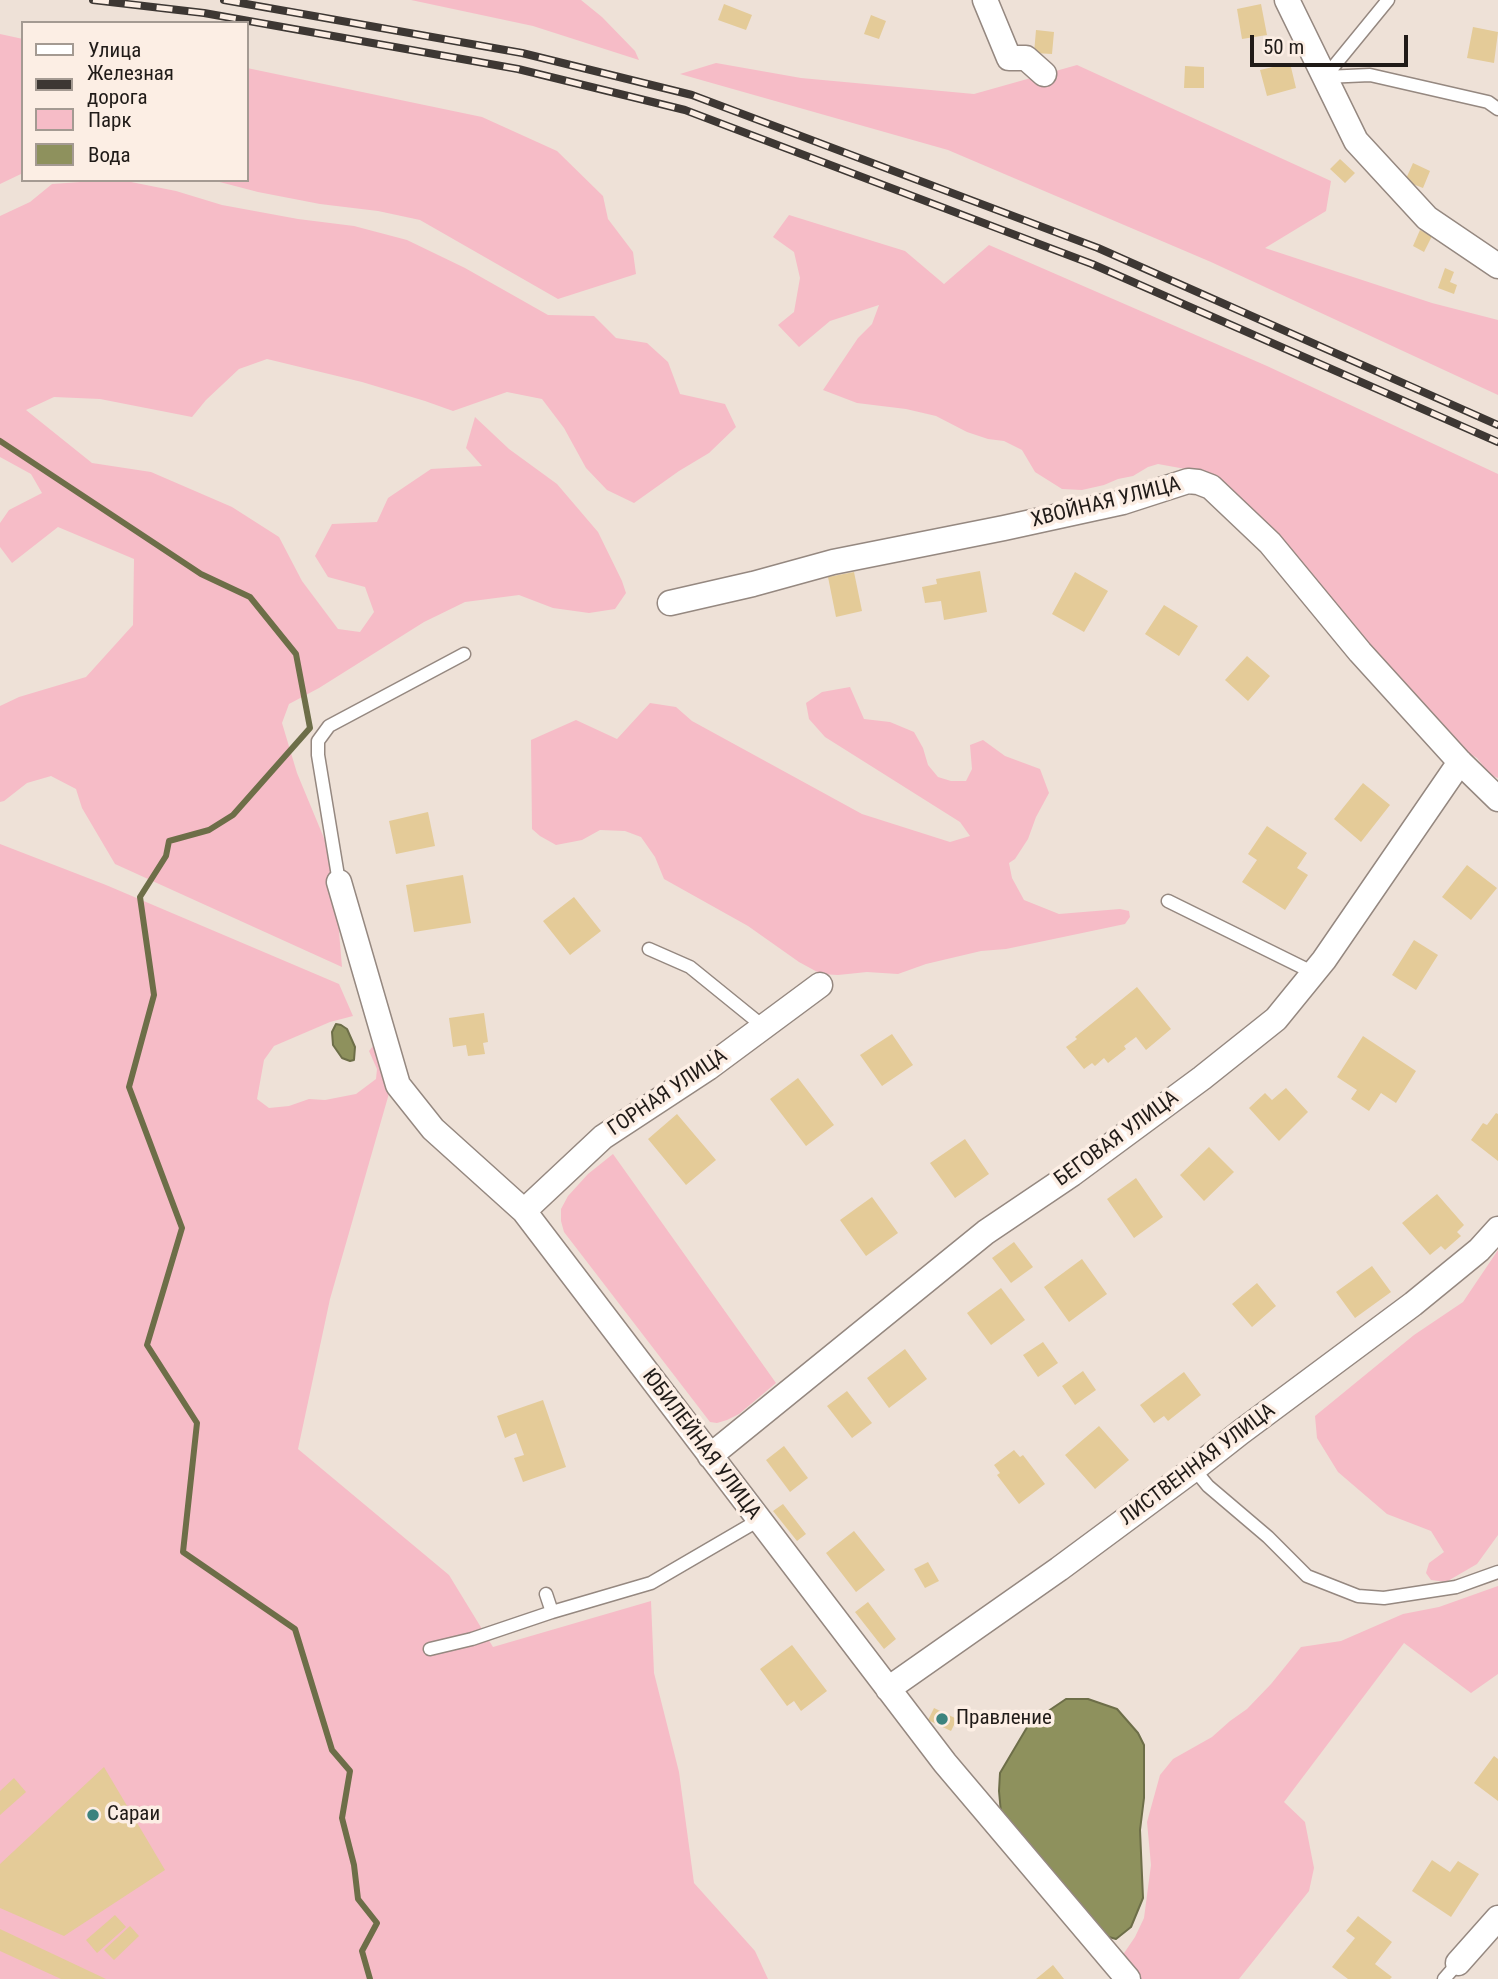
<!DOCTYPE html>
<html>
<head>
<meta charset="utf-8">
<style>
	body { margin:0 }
	#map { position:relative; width:1498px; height:1979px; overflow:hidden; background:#eee1d7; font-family:"Roboto Condensed",sans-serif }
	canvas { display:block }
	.legend { position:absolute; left:21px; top:21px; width:228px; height:161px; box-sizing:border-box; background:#fceee4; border:2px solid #a49a92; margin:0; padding:9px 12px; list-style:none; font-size:21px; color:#201b18 }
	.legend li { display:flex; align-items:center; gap:14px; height:35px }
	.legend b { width:35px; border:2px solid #a49a92 }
	.scale { position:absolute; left:1250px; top:35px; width:158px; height:32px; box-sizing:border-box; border:4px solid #201b18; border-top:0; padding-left:9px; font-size:21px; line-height:24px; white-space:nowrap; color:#201b18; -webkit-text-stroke:5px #fceee4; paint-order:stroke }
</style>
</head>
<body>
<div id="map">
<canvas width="1498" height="1979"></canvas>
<ul class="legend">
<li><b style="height:9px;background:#fff"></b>Улица</li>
<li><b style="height:9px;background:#3d3733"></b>Железная дорога</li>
<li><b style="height:19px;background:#f6bcc7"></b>Парк</li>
<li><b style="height:19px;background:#8e915d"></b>Вода</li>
</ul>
<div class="scale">50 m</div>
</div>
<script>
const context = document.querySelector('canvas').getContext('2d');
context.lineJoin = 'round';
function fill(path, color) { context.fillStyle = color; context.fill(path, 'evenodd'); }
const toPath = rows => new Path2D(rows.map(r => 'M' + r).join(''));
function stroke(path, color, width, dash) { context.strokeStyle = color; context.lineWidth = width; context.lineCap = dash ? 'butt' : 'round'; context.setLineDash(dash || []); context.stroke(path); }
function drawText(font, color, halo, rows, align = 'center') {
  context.font = font + ' "Roboto Condensed",sans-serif'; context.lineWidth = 7; context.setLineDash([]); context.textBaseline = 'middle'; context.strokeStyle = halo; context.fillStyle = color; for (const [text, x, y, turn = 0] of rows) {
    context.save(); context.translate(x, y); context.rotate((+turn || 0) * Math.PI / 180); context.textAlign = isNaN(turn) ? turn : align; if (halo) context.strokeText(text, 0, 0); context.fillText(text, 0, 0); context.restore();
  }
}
const green = toPath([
	[411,0,581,0,602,17,635,51,639,60,533,26],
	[0,34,23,39,23,173,0,184],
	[716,63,801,78,974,94,1077,65,1331,181,1326,211,1265,248,1432,303,1498,320,1498,395,1211,262,948,150,680,74],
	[247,68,482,117,557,151,603,196,608,219,633,252,636,274,558,299,420,220,378,211,320,204,258,192,212,180,247,180],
	[109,180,121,180,176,191,222,205,298,219,354,226,407,240,465,268,548,315,594,316,616,338,647,343,668,362,680,394,725,404,736,427,709,453,679,471,634,503,607,490,586,468,564,428,542,399,507,392,453,411,425,401,362,382,267,359,239,369,206,400,192,417,100,399,54,397,26,410,92,463,151,472,232,507,279,537,302,581,338,629,360,632,374,612,365,587,328,577,315,556,332,524,377,522,388,498,431,469,482,466,466,448,475,417,509,449,557,484,598,532,622,581,626,593,615,609,589,613,553,608,519,595,465,602,424,622,319,688,289,704,282,723,297,773,326,843,336,896,342,967,115,864,82,808,76,789,51,776,27,783,4,801,0,802,0,706,19,697,86,677,133,625,134,559,58,527,12,563,0,547,0,523,9,510,42,493,31,474,0,457,0,216,30,202,52,184],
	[789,215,905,251,944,284,989,245,1267,366,1498,474,1498,778,1490,775,1477,758,1456,746,1191,470,1158,464,1148,467,1133,476,1118,479,1104,485,1082,490,1062,489,1035,472,1022,450,1004,441,988,439,967,432,936,416,906,409,857,403,823,390,858,338,872,324,879,305,830,321,799,347,778,325,794,312,800,278,794,252,773,237],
	[850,687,864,719,890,722,914,732,923,748,928,765,938,777,951,781,966,781,972,769,970,745,983,740,1005,756,1040,769,1049,793,1036,817,1028,839,1015,859,1009,863,1012,878,1024,900,1059,914,1120,909,1129,911,1130,917,1125,924,1006,949,981,951,926,964,898,974,867,972,838,975,821,974,799,962,748,926,664,879,655,857,641,837,625,831,600,830,582,840,556,845,540,836,532,829,531,740,576,720,617,739,650,703,676,707,692,721,862,814,950,842,970,836,960,822,825,737,809,719,806,703,822,692],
	[0,844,106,885,339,984,353,1016,330,1022,274,1046,264,1060,257,1099,269,1108,289,1106,309,1099,325,1100,356,1094,376,1079,377,1069,369,1051,373,1046,380,1047,392,1083,330,1299,298,1449,449,1575,493,1647,651,1601,654,1673,679,1772,694,1883,755,1951,768,1979,0,1979],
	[613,1154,776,1383,739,1414,727,1420,717,1423,710,1422,564,1232,561,1221,561,1209,568,1196,588,1174],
	[1498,1250,1498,1535,1477,1564,1446,1582,1431,1580,1426,1573,1429,1563,1444,1552,1431,1531,1387,1514,1338,1472,1317,1438,1315,1416,1414,1335,1463,1302],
	[1498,1586,1498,1674,1471,1693,1404,1643,1284,1802,1305,1822,1314,1868,1309,1891,1239,1979,1140,1979,1122,1956,1135,1937,1144,1918,1151,1865,1147,1822,1160,1775,1173,1759,1212,1737,1230,1721,1247,1709,1271,1684,1301,1647,1341,1641,1403,1614,1439,1607]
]);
const water = toPath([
	[336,1024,341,1025,347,1029,355,1047,354,1060,350,1061,342,1058,333,1045,332,1032,336,1024],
	[1066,1699,1088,1699,1117,1709,1138,1733,1144,1745,1144,1798,1140,1830,1143,1898,1131,1927,1116,1939,1109,1937,1100,1929,1001,1813,999,1791,1000,1773,1029,1724,1066,1699]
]);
const stream = toPath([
	[0,441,201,574,250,597,296,654,310,728,233,815,209,830,169,841,166,856,140,897,154,995,129,1087,182,1228,147,1345,197,1423,183,1552,295,1629,332,1750,350,1771,342,1818,354,1865,358,1899,377,1923,362,1951,370,1979]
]);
const building = toPath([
	[724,4,752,15,746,30,718,20],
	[1261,4,1267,35,1242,39,1237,9],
	[871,15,886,21,879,39,864,34],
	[1473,27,1498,32,1494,63,1467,58],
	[1036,30,1054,32,1052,54,1034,53],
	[1290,63,1296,88,1267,96,1260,70],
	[1185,66,1204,67,1204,88,1184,88],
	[1340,159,1355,173,1345,183,1330,169],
	[1413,163,1430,171,1423,188,1405,181],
	[1420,230,1432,236,1424,252,1413,246],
	[1445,268,1454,272,1450,282,1457,285,1454,294,1438,288],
	[980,571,987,612,944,620,941,601,925,603,922,587,937,584,936,579],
	[854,572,862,611,836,617,828,577],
	[1075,572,1108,591,1084,632,1052,614],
	[1164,605,1198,626,1179,656,1145,634],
	[1247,656,1270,676,1248,701,1225,680],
	[1363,783,1390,805,1361,842,1334,819],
	[428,812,435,846,396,854,389,821],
	[1267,826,1307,853,1297,868,1308,875,1285,910,1242,882,1257,860,1248,854],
	[1467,865,1497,888,1471,920,1442,897],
	[463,875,471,923,414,932,406,885],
	[574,897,601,931,570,955,543,921],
	[1414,940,1438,955,1416,990,1392,975],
	[1137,987,1171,1029,1146,1050,1136,1037,1124,1046,1126,1049,1108,1063,1104,1058,1095,1066,1092,1063,1084,1069,1066,1047,1077,1039,1075,1037],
	[484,1013,488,1042,483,1043,485,1054,468,1056,466,1045,453,1047,449,1018],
	[892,1034,913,1065,882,1086,860,1055],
	[1363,1036,1416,1071,1396,1103,1381,1093,1369,1111,1351,1099,1357,1090,1337,1077],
	[798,1078,834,1125,806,1146,770,1099],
	[1286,1088,1308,1112,1279,1141,1249,1108,1265,1093,1272,1100],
	[1496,1113,1498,1114,1498,1161,1471,1140,1483,1123,1487,1125],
	[677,1114,716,1160,686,1185,648,1139],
	[965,1139,989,1174,955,1198,930,1163],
	[1209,1147,1234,1172,1204,1201,1180,1175],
	[1136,1178,1163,1217,1134,1238,1107,1199],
	[1437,1194,1464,1225,1457,1232,1461,1236,1445,1250,1441,1246,1430,1255,1402,1223],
	[872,1197,898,1233,866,1256,840,1220],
	[1014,1242,1033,1267,1011,1283,992,1258],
	[1082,1259,1107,1294,1069,1322,1044,1287],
	[1372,1266,1391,1292,1355,1318,1336,1292],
	[1257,1283,1276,1306,1252,1327,1232,1304],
	[1001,1288,1025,1320,991,1345,967,1313],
	[1043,1342,1058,1363,1038,1377,1023,1355],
	[905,1349,927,1379,889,1408,867,1378],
	[1083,1371,1096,1390,1075,1405,1062,1386],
	[1184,1372,1201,1395,1168,1421,1164,1416,1154,1423,1140,1405],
	[847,1391,872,1423,852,1438,827,1406],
	[543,1400,566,1467,523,1482,514,1458,524,1455,516,1433,505,1438,497,1416],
	[1099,1426,1129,1460,1095,1489,1065,1455],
	[784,1446,808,1478,790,1492,766,1460],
	[1014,1450,1020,1457,1023,1455,1045,1484,1019,1504,997,1475,1000,1473,994,1465],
	[783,1504,806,1534,797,1541,773,1511],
	[854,1531,885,1570,856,1592,826,1553],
	[928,1562,939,1581,925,1588,914,1569],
	[868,1602,896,1639,884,1649,855,1612],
	[792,1645,827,1691,801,1711,794,1701,787,1706,760,1669],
	[934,1708,957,1719,951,1731,928,1720],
	[1494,1756,1498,1759,1498,1801,1474,1783],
	[104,1767,165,1870,64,1936,0,1908,0,1864],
	[14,1778,26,1792,0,1815,0,1791],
	[1432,1860,1450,1872,1458,1861,1479,1874,1451,1917,1412,1891],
	[115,1915,126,1927,97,1953,86,1940],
	[1358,1916,1392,1942,1375,1964,1392,1977,1390,1979,1348,1979,1332,1967,1355,1938,1346,1931],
	[130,1926,139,1936,114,1960,104,1950],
	[0,1929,106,1979,61,1979,0,1951],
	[1053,1965,1064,1979,1036,1979]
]);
const service = toPath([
	[1325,77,1370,75,1488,102,1498,109],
	[1325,77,1388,0],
	[339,882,318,755,318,741,329,726,464,654],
	[1168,901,1314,973],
	[649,949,690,967,764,1027],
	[1194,1469,1208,1486,1268,1537,1307,1576,1358,1596,1384,1598,1456,1587,1498,1572],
	[546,1594,552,1612,651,1583,759,1520],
	[430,1649,472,1639,552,1612],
	[1444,1979,1458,1963]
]);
const minor = toPath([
	[985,0,1009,58,1026,58,1044,74],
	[1287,0,1356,141,1427,218,1498,266],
	[670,603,753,584,833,562,1004,528,1123,502,1188,481,1198,482,1211,487,1270,543,1360,652,1460,762,1498,799],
	[339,882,398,1085,433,1129,524,1211,945,1763,1128,1979],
	[524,1211,603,1137,708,1068,820,985],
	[710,1456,986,1232,1072,1174,1202,1078,1276,1019,1324,960,1460,762],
	[888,1689,1059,1569,1194,1469,1241,1432,1413,1304,1479,1250,1498,1229],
	[1458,1963,1498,1918]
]);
const rail = toPath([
	[93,0,204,13,518,69,685,110,1092,264,1498,442],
	[224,0,522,53,692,95,1098,248,1498,425]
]);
const markers = [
	[942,1719,7,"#3c837e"],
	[93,1815,7,"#3c837e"]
];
const streetNames = [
	["ХВОЙНАЯ УЛИЦА",1106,503,-14],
	["ГОРНАЯ УЛИЦА",668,1093,-34],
	["БЕГОВАЯ УЛИЦА",1117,1139,-36],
	["ЮБИЛЕЙНАЯ УЛИЦА",701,1445,53],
	["ЛИСТВЕННАЯ УЛИЦА",1198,1465,-37]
];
const poiNames = [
	["Правление",956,1719],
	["Сараи",107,1815]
];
fill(green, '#f6bcc7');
fill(water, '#8e915d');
stroke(water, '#6d6e48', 2);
stroke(stream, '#6d6e48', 6);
fill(building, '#e4cb98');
stroke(service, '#958880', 15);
stroke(minor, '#958880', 27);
stroke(service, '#fff', 12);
stroke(minor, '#fff', 24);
stroke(rail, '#3d3733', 8);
stroke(rail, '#fceee4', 5, [16]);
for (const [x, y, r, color] of markers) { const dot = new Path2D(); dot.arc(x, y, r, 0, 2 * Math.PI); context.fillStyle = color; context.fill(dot); stroke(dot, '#fceee4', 2.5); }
drawText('21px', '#201b18', '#fceee4', streetNames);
drawText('21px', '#201b18', '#fceee4', poiNames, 'left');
</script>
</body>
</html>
